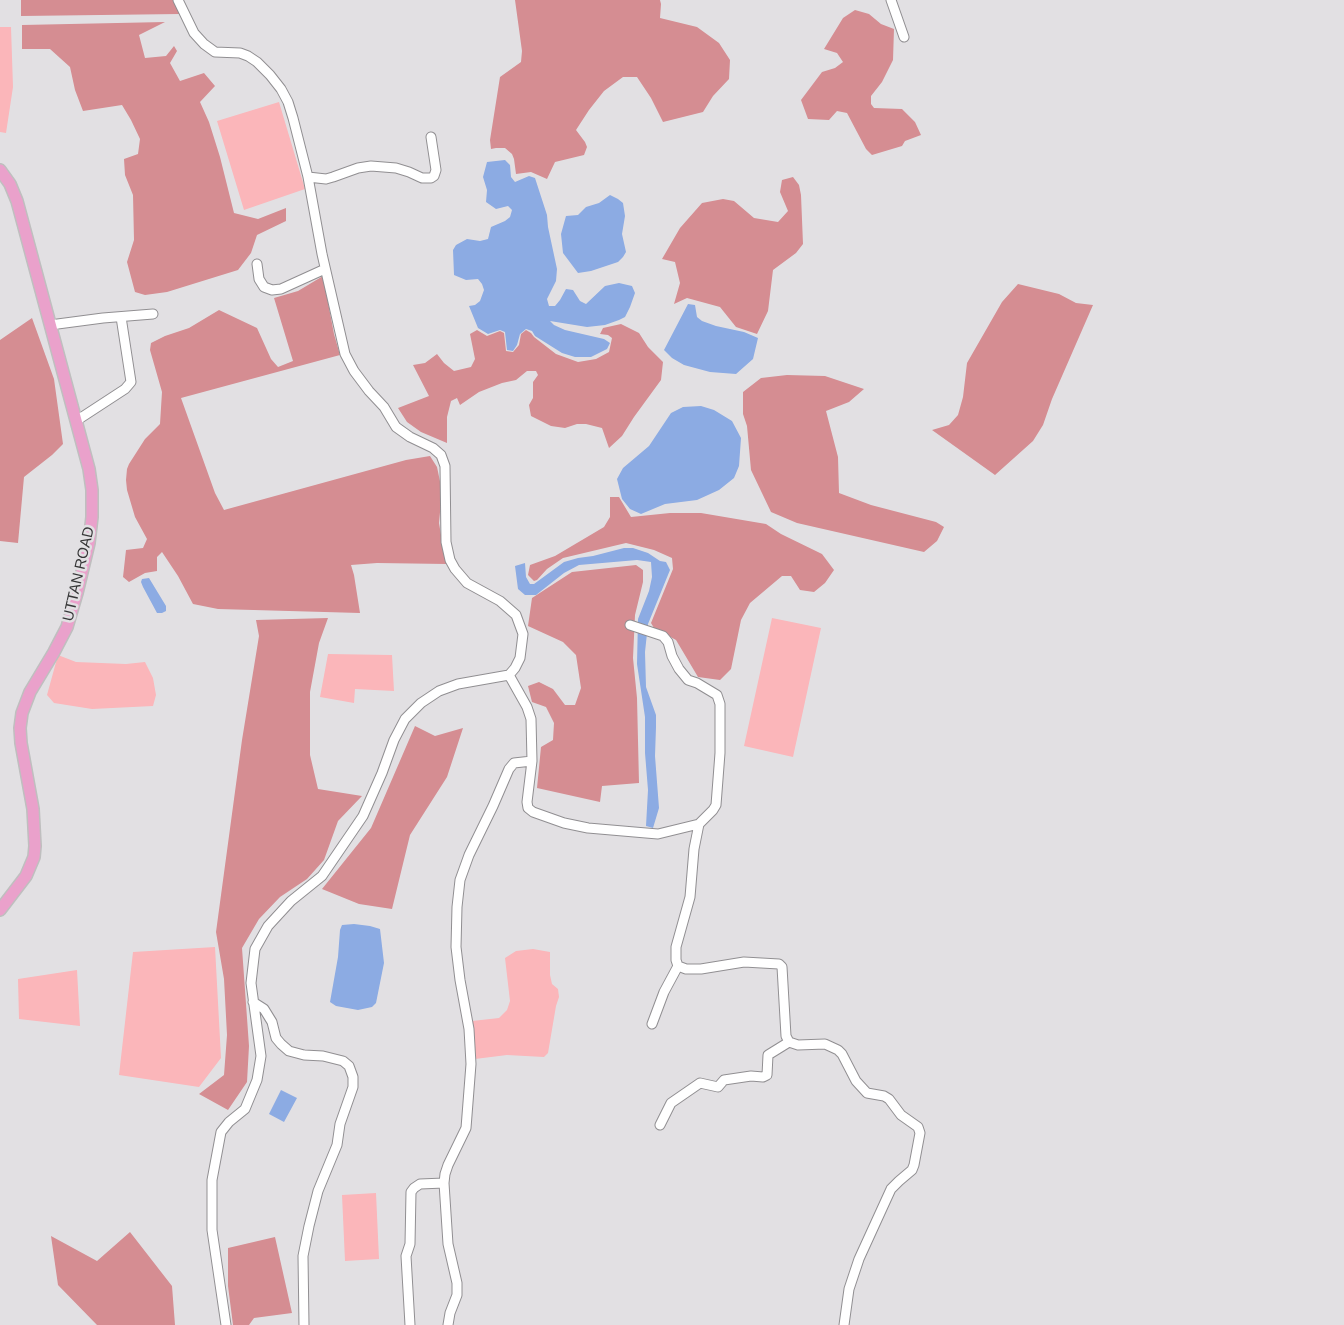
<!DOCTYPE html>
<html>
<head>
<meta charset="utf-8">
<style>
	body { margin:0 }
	canvas { display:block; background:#e2e0e3 }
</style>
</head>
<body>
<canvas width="1344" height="1325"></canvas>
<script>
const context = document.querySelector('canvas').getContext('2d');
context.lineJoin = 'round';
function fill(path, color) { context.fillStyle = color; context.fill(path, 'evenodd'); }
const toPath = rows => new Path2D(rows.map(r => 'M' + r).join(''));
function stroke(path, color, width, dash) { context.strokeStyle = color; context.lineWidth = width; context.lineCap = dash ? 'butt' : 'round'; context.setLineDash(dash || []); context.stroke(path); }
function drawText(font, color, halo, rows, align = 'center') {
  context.font = font + ' Helvetica,sans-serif'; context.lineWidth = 5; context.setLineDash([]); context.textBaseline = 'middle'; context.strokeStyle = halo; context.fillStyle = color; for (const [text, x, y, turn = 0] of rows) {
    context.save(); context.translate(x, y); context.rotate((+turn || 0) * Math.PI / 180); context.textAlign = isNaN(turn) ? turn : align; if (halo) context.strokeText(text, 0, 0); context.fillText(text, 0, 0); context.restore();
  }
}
const green = toPath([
	[0,27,11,27,13,87,6,133,0,132],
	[279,102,305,189,244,210,217,121],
	[772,618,821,628,793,757,744,746],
	[328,654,392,655,394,691,355,689,354,703,320,697],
	[58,655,76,662,126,664,145,662,153,678,156,695,153,706,92,709,54,703,47,695],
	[215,947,221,1058,199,1087,119,1075,133,952],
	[533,949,550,952,550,975,552,984,558,989,559,997,556,1006,548,1053,544,1057,507,1055,475,1059,472,1021,499,1018,507,1010,510,1001,505,958,516,951],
	[77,970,80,1026,19,1019,18,979],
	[376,1193,379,1259,345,1261,342,1195]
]);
const forest = toPath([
	[21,0,173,0,180,14,21,16],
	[515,0,660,0,661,4,660,18,697,27,719,43,730,60,729,79,713,96,703,112,663,122,651,98,637,77,623,77,604,91,589,110,576,130,585,142,587,147,584,155,555,162,547,179,531,172,516,174,514,159,512,154,505,148,496,148,491,149,490,140,500,77,521,62,522,51],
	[855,10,869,14,881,24,894,29,893,60,882,82,871,96,871,104,874,108,902,109,915,122,921,135,905,141,902,146,872,155,866,149,847,113,837,111,829,120,808,119,801,100,822,72,835,68,843,62,837,53,824,49,843,18],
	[165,22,139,35,145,58,166,56,174,46,177,51,170,63,180,81,204,73,215,86,200,102,209,122,220,157,234,213,258,219,286,208,286,221,257,235,251,253,238,270,167,292,145,295,135,292,127,262,134,240,133,195,125,175,124,159,138,154,140,139,131,120,122,105,83,111,75,90,70,67,50,49,22,49,22,25],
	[793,177,799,185,801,195,803,244,796,253,773,270,768,311,757,334,736,327,720,307,687,298,674,304,680,283,675,262,662,259,680,228,702,203,723,199,734,201,754,218,778,222,788,211,780,192,782,180],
	[323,276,334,334,340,355,181,398,215,493,224,510,406,460,430,456,437,467,442,491,439,523,445,559,447,564,377,563,351,565,354,575,360,613,218,609,193,604,178,576,162,552,157,557,157,571,145,573,129,582,123,577,126,550,143,548,147,539,135,517,127,490,126,480,127,469,129,464,145,439,160,424,162,392,150,350,151,343,165,336,189,328,219,310,257,328,271,359,278,367,293,361,274,298,298,291],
	[1018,284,1059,294,1076,303,1093,305,1052,399,1043,425,1033,441,995,475,932,430,949,425,958,415,963,397,967,363,1002,302],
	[32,318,54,379,63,444,52,455,24,477,18,543,0,541,0,340],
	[621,324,639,333,648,347,663,362,661,380,634,417,622,436,609,448,602,428,586,424,577,424,565,428,551,426,531,416,529,405,533,398,533,382,538,375,536,371,527,371,516,380,502,383,479,392,460,405,457,398,451,401,447,417,447,443,421,432,407,422,398,408,429,396,413,365,425,363,437,354,444,363,454,371,471,367,475,359,470,334,477,330,487,336,500,331,504,333,506,351,513,352,519,345,521,334,526,330,531,333,534,337,556,354,578,362,596,359,609,352,612,338,608,335,600,334,603,328],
	[787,375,825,376,864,389,849,402,826,411,838,457,839,493,871,505,936,522,944,527,937,541,924,552,797,523,771,512,751,470,747,426,743,414,743,392,761,378],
	[610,497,619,497,631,517,670,513,701,513,766,524,781,534,822,554,834,570,825,583,814,592,800,590,791,576,782,576,750,603,741,620,731,669,720,680,698,677,676,640,654,628,651,623,673,569,672,558,654,550,626,543,563,558,547,569,537,580,534,581,528,575,530,565,555,556,604,527,610,517],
	[636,565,643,570,643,582,635,615,633,658,637,698,639,783,602,786,600,802,537,788,541,747,553,740,554,723,546,707,532,702,528,686,539,682,553,689,565,705,575,705,581,688,576,655,563,642,528,626,532,598,572,572],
	[328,618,319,643,310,692,310,755,318,789,362,796,338,821,324,860,307,879,280,897,259,919,242,948,249,1046,247,1082,228,1110,199,1094,224,1075,227,1035,224,979,216,932,242,740,259,636,256,620],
	[415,726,435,736,463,728,447,777,410,835,392,909,359,904,322,889,371,828],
	[130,1232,172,1286,175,1325,97,1325,58,1285,51,1236,97,1261],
	[275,1237,292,1313,254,1318,249,1325,233,1325,228,1286,228,1248]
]);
const water = toPath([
	[505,160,510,165,511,177,515,182,529,176,535,178,547,215,548,227,557,269,556,281,547,299,549,306,555,306,560,300,566,289,573,290,580,301,586,304,605,286,619,283,632,286,635,293,630,307,625,317,619,320,605,325,587,327,550,321,554,325,565,330,604,339,610,343,607,349,591,357,575,357,562,353,535,336,532,331,526,329,520,334,517,345,513,351,507,350,505,332,500,330,488,334,478,328,469,306,475,305,480,301,484,290,482,284,478,279,466,280,454,275,453,250,456,245,467,239,480,241,488,239,491,227,505,221,510,217,512,210,508,206,496,209,486,202,487,190,483,177,487,162],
	[610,195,618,199,623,203,625,216,622,234,626,252,623,257,618,262,591,271,578,273,563,253,561,234,566,216,578,215,586,207,599,203],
	[688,304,695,305,697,317,702,321,716,326,744,332,758,338,753,359,736,374,710,372,684,365,672,358,664,350],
	[701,406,714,410,732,421,741,438,739,466,734,478,719,490,697,500,665,504,641,514,630,509,622,499,617,479,623,468,649,446,671,413,683,407],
	[624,548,633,548,648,553,660,561,666,562,670,570,648,624,645,652,646,687,656,715,656,727,655,756,659,808,653,828,646,826,648,790,645,753,645,717,637,664,638,619,649,591,652,577,651,562,637,560,579,565,564,573,536,595,525,595,518,589,515,566,525,563,526,577,530,584,534,584,564,562,578,558,593,556],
	[149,578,166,606,166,611,162,613,157,613,143,587,141,582,142,579],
	[354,924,370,926,380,929,384,963,376,1003,372,1007,358,1010,336,1006,330,1002,338,957,340,930,342,925],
	[281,1090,297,1098,284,1122,269,1114]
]);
const minor = toPath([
	[178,0,194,33,204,44,215,52,240,53,248,56,257,62,270,75,281,89,288,102,293,118,308,177],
	[891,0,904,37],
	[257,264,259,279,264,287,272,290,281,289,325,269],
	[50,325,103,318,153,314],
	[76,421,125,389,131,382,121,317],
	[509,675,527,707,531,719,532,761,527,802,528,808,533,812,564,823,588,828,646,833,658,834,699,824,713,810,716,805,720,753,720,704,717,695,697,683,688,680,679,669,672,656,668,642,663,636,630,625],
	[699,824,694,849,690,897,676,947,676,960,678,966,686,969,701,969,744,962,779,964,782,967,786,1036,789,1042,798,1045,825,1044,838,1050,842,1054,856,1081,867,1093,884,1096,889,1099,901,1115,918,1127,920,1133,914,1165,912,1170,899,1181,891,1189,859,1259,849,1289,844,1325],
	[253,1002,264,1009,272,1022,276,1038,281,1044,289,1051,304,1055,323,1056,343,1061,349,1066,353,1077,353,1087,340,1124,337,1145,318,1191,309,1226,303,1256,304,1325],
	[652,1024,664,992,678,966],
	[660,1125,671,1103,700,1083,718,1087,724,1080,751,1076,763,1077,767,1075,768,1055,789,1042],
	[226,1325,212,1230,212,1180,221,1132,229,1122,245,1109,257,1080,261,1056,251,983,255,949,268,926,291,901,322,876,363,816,382,773,394,740,405,719,421,703,439,691,458,684,509,675,515,668,520,658,523,634,516,615,500,601,467,583,455,569,450,560,446,542,445,466,441,455,433,448,410,437,396,427,384,407,369,391,354,371,345,354,322,254,308,177,326,179,333,177,358,168,371,166,396,168,409,172,422,178,431,178,434,176,436,170,431,137],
	[410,1325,406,1256,410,1244,411,1192,414,1188,420,1184,444,1183],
	[448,1325,450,1313,457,1295,457,1283,448,1244,444,1183,445,1174,448,1165,466,1128,471,1064,469,1029,460,980,456,947,457,907,460,880,469,855,493,806,509,769,514,763,532,761]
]);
const major = toPath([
	[0,170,10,184,17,201,89,469,92,490,92,517,89,543,77,593,67,627,54,652,30,692,22,713,20,728,21,743,33,809,35,846,34,857,26,876,0,910]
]);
const streetNames = [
	["UTTAN ROAD",79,574,-77]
];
fill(green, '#fbb6ba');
fill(forest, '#d58d92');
fill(water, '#8cabe3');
stroke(minor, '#918f92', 11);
stroke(major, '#bfbfbf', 14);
stroke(minor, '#fff', 9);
stroke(major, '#eaa1cb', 11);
drawText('15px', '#373738', '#e2e0e3', streetNames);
</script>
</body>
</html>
